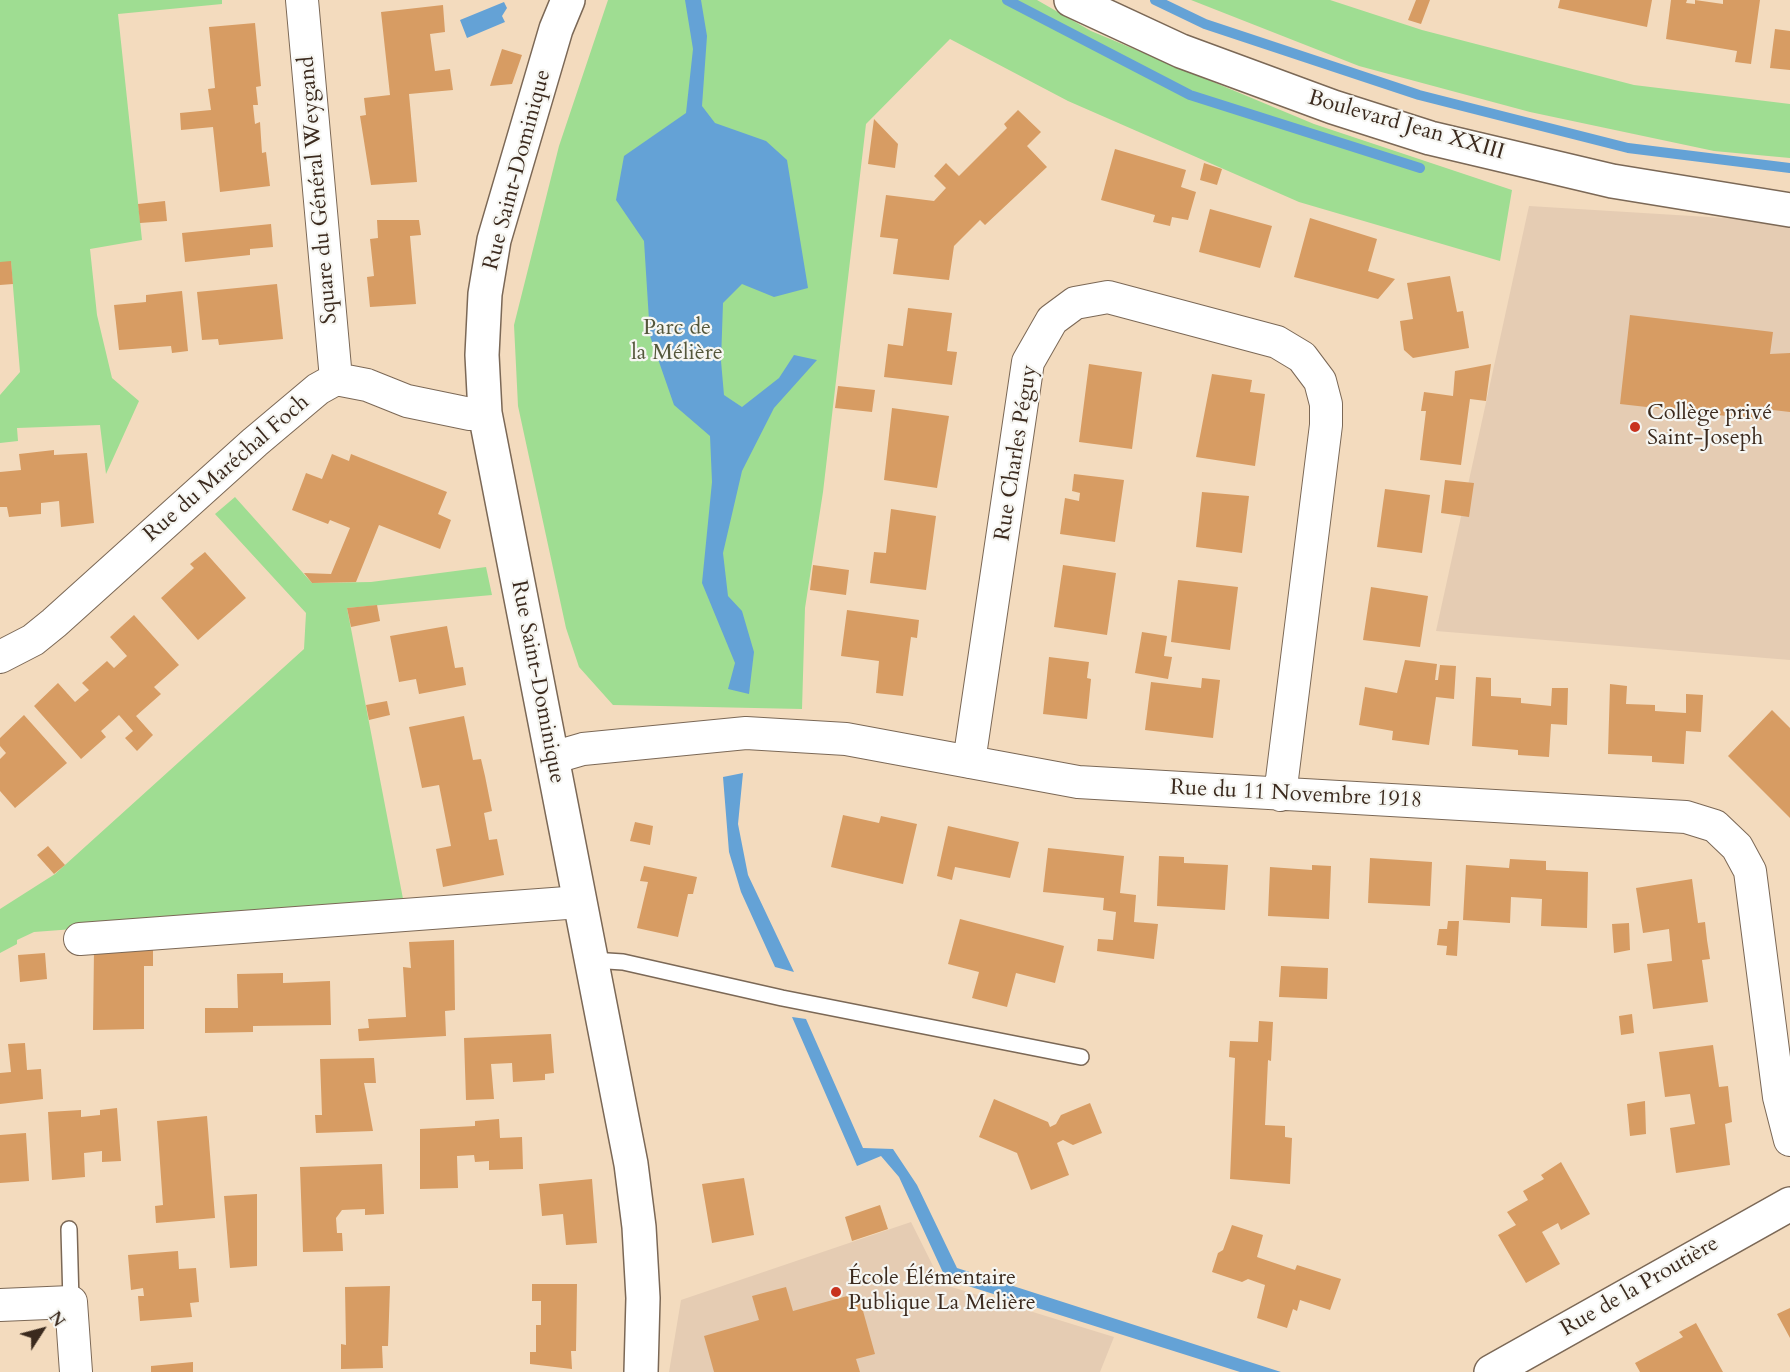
<!DOCTYPE html>
<html>
<head>
<meta charset="utf-8">
<style>
	body { margin:0 }
	#map { position:relative; width:1790px; height:1372px; overflow:hidden; background:#f3dbbe; font-family:Cardo,serif }
	canvas { display:block }
	.north { position:absolute; left:12px; top:1300px; width:60px; height:60px; -webkit-text-stroke:4px #f6f6f2; paint-order:stroke; rotate:54deg; font-size:16px; font-weight:700; line-height:24px; text-align:center; color:#3b2a1e }
	.north::after { content:''; display:block; margin:auto; width:21px; height:27px; background:#3b2a1e; clip-path:polygon(50% 0,100% 100%,50% 72%,0 100%) }
</style>
</head>
<body>
<div id="map">
<canvas width="1790" height="1372"></canvas>
<div class="north">N</div>
</div>
<script>
const context = document.querySelector('canvas').getContext('2d');
context.lineJoin = 'round';
function fill(path, color) { context.fillStyle = color; context.fill(path, 'evenodd'); }
const toPath = rows => new Path2D(rows.map(r => 'M' + r).join(''));
function stroke(path, color, width, dash) { context.strokeStyle = color; context.lineWidth = width; context.lineCap = dash ? 'butt' : 'round'; context.setLineDash(dash || []); context.stroke(path); }
function drawText(font, color, halo, rows, align = 'center') {
  context.font = font + ' Cardo,serif'; context.lineWidth = 4.5; context.setLineDash([]); context.textBaseline = 'middle'; context.strokeStyle = halo; context.fillStyle = color; for (const [text, x, y, turn = 0] of rows) {
    context.save(); context.translate(x, y); context.rotate((+turn || 0) * Math.PI / 180); context.textAlign = isNaN(turn) ? turn : align; if (halo) context.strokeText(text, 0, 0); context.fillText(text, 0, 0); context.restore();
  }
}
const built = toPath([
	[1529,206,1790,222,1790,660,1436,631],
	[911,1222,942,1284,1114,1337,1100,1372,669,1372,681,1300]
]);
const green = toPath([
	[0,0,222,0,222,4,118,14,142,240,90,249,97,315,112,378,139,401,106,474,100,425,17,428,18,441,0,443,0,395,20,372,11,262,0,262],
	[608,0,1037,0,1091,31,1314,124,1512,190,1500,261,1299,202,1068,101,950,39,866,124,823,492,805,608,802,709,613,705,579,667,566,628,518,406,514,325,559,146],
	[1191,0,1330,0,1422,30,1634,85,1790,104,1790,158,1714,151,1530,112,1359,66],
	[235,497,312,583,371,582,486,567,492,595,347,608,404,904,34,932,17,940,17,944,0,953,0,909,55,874,304,649,306,613,215,514]
]);
const water = toPath([
	[685,0,701,0,707,36,702,106,715,123,766,141,787,160,808,288,774,297,742,284,723,303,721,361,724,395,742,407,779,378,794,355,817,360,774,408,742,471,723,553,728,596,742,611,754,652,749,694,728,689,735,663,702,583,712,482,710,436,674,405,650,336,644,241,616,200,624,156,686,113,693,49],
	[504,2,507,8,502,16,505,22,467,38,460,20],
	[743,773,738,824,748,875,794,972,775,967,741,892,729,852,723,777],
	[792,1017,806,1019,863,1148,893,1149,917,1185,957,1268,1281,1372,1240,1372,946,1279,899,1177,881,1156,857,1166]
]);
const stream = toPath([
	[1007,0,1190,95,1420,168],
	[1155,0,1205,24,1419,95,1628,148,1790,168]
]);
const building = toPath([
	[1416,0,1430,0,1421,24,1408,20],
	[1560,0,1652,0,1647,27,1558,8],
	[1671,0,1687,0,1686,3,1695,4,1695,0,1723,4,1723,0,1760,0,1751,64,1735,62,1737,51,1666,39],
	[443,5,445,32,430,34,435,71,450,69,453,90,409,94,417,182,371,185,360,116,366,115,364,98,390,95,381,12],
	[255,23,261,86,256,87,258,105,253,105,255,124,260,122,262,153,266,152,270,186,220,192,213,127,181,130,180,113,211,110,208,89,215,88,209,27],
	[1775,29,1790,31,1790,70,1770,68],
	[502,49,522,55,512,84,490,86],
	[1018,110,1041,132,1027,146,1047,167,985,225,980,220,954,246,949,280,893,274,898,239,880,237,886,195,934,201,946,188,934,176,946,163,959,176,1007,128,1004,124],
	[874,119,898,144,895,168,868,164],
	[1115,149,1186,170,1181,187,1196,192,1188,220,1172,217,1170,226,1153,222,1155,215,1101,200],
	[1204,163,1222,169,1217,185,1200,180],
	[165,201,167,221,140,223,138,204],
	[1210,209,1272,226,1260,268,1199,252],
	[1310,218,1377,239,1368,271,1395,279,1378,299,1294,277],
	[377,220,419,220,421,235,410,236,416,304,370,307,367,277,374,276,370,239,378,238],
	[271,224,273,247,250,249,250,255,185,262,182,233],
	[11,261,13,284,0,285,0,262],
	[1450,276,1457,312,1463,311,1469,348,1413,358,1404,350,1400,321,1413,319,1407,283],
	[277,284,283,339,219,345,218,339,202,340,197,292],
	[182,291,188,351,172,353,171,346,119,350,114,305,146,302,146,295],
	[908,308,952,313,947,351,957,352,952,385,884,377,888,344,903,346],
	[1630,315,1773,332,1770,354,1790,353,1790,412,1764,409,1762,420,1620,404],
	[1089,364,1142,372,1132,449,1079,442],
	[1491,364,1486,401,1470,399,1461,465,1420,460,1426,411,1421,411,1424,392,1453,396,1455,371],
	[1212,374,1252,380,1250,392,1265,394,1255,466,1196,457],
	[838,386,875,390,872,412,835,408],
	[892,408,949,416,937,488,884,480],
	[54,450,54,455,87,453,94,523,61,527,59,501,41,503,41,514,9,517,7,507,0,507,0,472,21,470,19,454],
	[332,454,349,461,351,454,447,492,438,514,451,520,440,549,379,525,356,582,312,583,304,573,331,574,350,528,330,520,328,524,292,510,306,473,322,479],
	[1074,474,1124,480,1115,542,1060,534,1065,498,1079,501,1080,493,1072,491],
	[1445,480,1474,483,1469,517,1441,513],
	[1385,489,1430,495,1422,553,1377,547],
	[1202,492,1249,496,1242,553,1196,547],
	[891,509,936,516,926,590,870,583,874,552,886,553],
	[205,552,246,598,198,640,161,598,194,568,190,564],
	[813,565,849,570,846,595,810,590],
	[1063,565,1116,573,1107,635,1054,627],
	[1178,580,1238,587,1230,650,1171,642],
	[1371,587,1428,596,1420,647,1363,640],
	[377,605,380,621,351,627,347,608],
	[847,610,919,620,917,638,911,637,903,696,876,693,879,661,841,656],
	[134,615,179,665,154,687,161,694,136,716,153,735,137,751,125,738,133,731,119,715,101,731,106,737,81,759,34,706,58,683,75,702,89,690,82,683,107,661,114,668,127,656,110,637],
	[447,626,455,668,463,667,466,685,419,694,416,679,399,682,390,636],
	[1142,632,1167,636,1164,656,1172,657,1168,679,1135,673],
	[1049,657,1089,662,1087,678,1091,679,1087,719,1043,714],
	[1405,660,1437,664,1435,680,1438,680,1440,665,1456,666,1454,699,1436,697,1429,745,1392,740,1393,731,1359,725,1365,687,1397,693],
	[1476,677,1491,678,1491,696,1521,698,1521,703,1551,706,1552,688,1568,688,1567,725,1551,724,1549,757,1518,755,1518,750,1472,746],
	[1202,678,1220,680,1213,738,1145,730,1151,682,1201,688],
	[1610,684,1627,686,1626,704,1655,705,1655,711,1686,713,1686,694,1703,695,1701,732,1686,731,1684,764,1652,762,1652,756,1608,754],
	[387,701,390,715,369,720,366,705],
	[1772,710,1790,728,1790,818,1728,756],
	[24,715,67,763,15,808,0,791,0,759,6,753,0,746,0,738],
	[464,716,473,760,481,759,485,776,492,811,484,813,489,840,497,839,504,875,443,887,436,849,451,846,439,785,422,788,409,727],
	[843,815,879,823,881,816,917,824,903,884,831,867],
	[635,822,653,826,650,845,630,841],
	[948,826,1019,842,1010,878,955,867,952,880,937,876],
	[48,846,65,865,54,874,37,855],
	[1048,848,1124,856,1120,893,1136,895,1134,922,1158,924,1154,959,1097,951,1098,939,1113,940,1116,912,1103,910,1104,898,1043,892],
	[1159,856,1184,857,1184,863,1228,865,1225,910,1157,906],
	[1370,858,1432,862,1430,906,1368,903],
	[1510,859,1546,861,1546,870,1588,872,1587,928,1541,926,1542,899,1527,898,1511,897,1510,923,1463,920,1466,865,1509,868],
	[1312,865,1331,866,1329,919,1268,916,1270,867,1312,870],
	[644,866,697,877,693,894,688,894,678,937,637,928,648,882,640,881],
	[1692,879,1698,923,1705,922,1707,940,1710,959,1702,960,1708,1002,1653,1009,1647,964,1672,961,1669,929,1643,933,1636,888],
	[960,919,1064,946,1055,983,1016,973,1007,1007,972,998,979,972,948,964],
	[1448,921,1459,921,1457,956,1446,955,1447,946,1437,945,1439,929,1447,929],
	[1629,923,1630,950,1614,953,1612,924],
	[454,940,455,1010,445,1011,446,1036,359,1041,358,1029,369,1028,368,1019,406,1017,403,967,411,968,409,942],
	[153,949,153,966,144,966,144,1029,93,1030,94,950],
	[45,953,47,979,20,982,18,955],
	[1281,966,1328,968,1327,999,1279,997],
	[283,973,283,983,330,981,331,1025,253,1026,253,1032,205,1033,205,1008,238,1008,237,974],
	[1632,1014,1634,1033,1621,1035,1619,1016],
	[1259,1021,1273,1022,1271,1061,1268,1060,1265,1125,1285,1126,1285,1137,1292,1138,1290,1184,1230,1179,1235,1058,1229,1057,1230,1041,1258,1042],
	[551,1034,554,1073,545,1074,545,1080,513,1082,512,1063,491,1064,494,1099,466,1100,464,1038],
	[25,1043,27,1070,41,1069,43,1099,0,1104,0,1073,11,1072,8,1044],
	[1713,1045,1719,1087,1728,1086,1732,1122,1725,1124,1730,1165,1676,1173,1670,1128,1695,1124,1690,1094,1665,1097,1659,1052],
	[374,1058,376,1083,364,1083,373,1131,316,1133,315,1115,322,1115,320,1059],
	[994,1099,1048,1122,1050,1127,1056,1124,1061,1115,1090,1103,1102,1133,1073,1145,1063,1140,1057,1143,1069,1175,1031,1190,1017,1153,979,1137],
	[1645,1101,1646,1134,1630,1136,1627,1104],
	[117,1108,121,1161,102,1162,102,1151,84,1153,85,1177,52,1180,48,1112,81,1110,81,1117,100,1115,100,1110],
	[207,1116,215,1218,156,1223,155,1206,163,1205,157,1121],
	[499,1119,500,1138,522,1137,523,1169,489,1170,489,1161,475,1162,474,1155,457,1156,458,1188,420,1189,420,1129,475,1126,475,1121],
	[26,1133,29,1181,0,1183,0,1135],
	[1561,1162,1590,1214,1561,1230,1558,1223,1542,1232,1560,1264,1526,1283,1498,1235,1516,1225,1507,1212,1528,1200,1523,1191,1544,1179,1541,1175],
	[382,1164,384,1214,365,1215,365,1209,342,1210,336,1218,337,1233,342,1233,343,1251,303,1252,300,1167],
	[744,1178,754,1235,712,1243,702,1184],
	[592,1179,597,1243,566,1245,563,1214,542,1216,539,1184],
	[257,1194,257,1266,230,1268,224,1196],
	[880,1205,888,1229,852,1241,845,1217],
	[1232,1225,1263,1235,1257,1257,1295,1270,1297,1265,1341,1279,1330,1310,1300,1300,1297,1311,1293,1309,1287,1328,1257,1318,1265,1285,1248,1279,1242,1282,1212,1272,1218,1253,1223,1250],
	[178,1251,179,1269,196,1268,199,1302,190,1303,192,1317,140,1321,138,1296,144,1296,143,1288,131,1290,128,1255],
	[532,1284,577,1284,576,1351,571,1351,572,1369,530,1364,530,1352,536,1352,536,1325,541,1325,541,1301,532,1301],
	[390,1286,388,1346,382,1346,383,1368,341,1369,341,1344,346,1345,345,1287],
	[786,1287,793,1311,858,1293,875,1354,856,1359,860,1372,714,1372,704,1336,759,1320,752,1296],
	[1790,1308,1790,1338,1777,1314],
	[1696,1323,1723,1372,1640,1372,1635,1363,1683,1337,1679,1332],
	[193,1362,193,1372,151,1372,151,1366]
]);
const service = toPath([
	[592,960,623,962,782,998,1081,1057],
	[69,1229,71,1302]
]);
const minor = toPath([
	[302,0,336,379],
	[0,657,33,640,54,623,255,442,318,389,336,379,367,385,407,401,470,414,485,413],
	[552,758,583,749,746,733,846,739,1078,782,1686,817,1715,826,1737,847,1750,871,1779,1097,1790,1140],
	[969,762,1028,362,1052,320,1075,303,1108,297,1277,342,1302,357,1320,381,1326,404,1326,425,1280,795],
	[80,939,580,902],
	[0,1305,71,1302,76,1372]
]);
const tertiary = toPath([
	[568,0,556,29,494,240,485,294,482,355,485,413,631,1164,639,1227,643,1298,641,1372],
	[1491,1372,1790,1204]
]);
const secondary = toPath([
	[1071,0,1181,51,1333,107,1430,138,1612,181,1790,210]
]);
const markers = [
	[1635,427,6,"#c8321e"],
	[836,1292,6,"#c8321e"]
];
const streetNames = [
	["Boulevard Jean XXIII",1406,126,16],
	["Rue Saint-Dominique",518,170,-75],
	["Square du Général Weygand",319,190,-95],
	["Rue Charles Péguy",1017,453,-81],
	["Rue du Maréchal Foch",227,469,-41],
	["Rue Saint-Dominique",537,682,79],
	["Rue du 11 Novembre 1918",1296,795,3],
	["Rue de la Proutière",1640,1287,-30]
];
const parkNames = [
	["Parc de",677,329],
	["la Mélière",677,354]
];
const poiNames = [
	["Collège privé",1647,414],
	["Saint-Joseph",1647,439],
	["École Élémentaire",848,1279],
	["Publique La Melière",848,1304]
];
fill(built, '#e5ccb3');
fill(green, '#9fdd92');
fill(water, '#64a2d6');
stroke(stream, '#64a2d6', 10);
fill(building, '#d79c63');
stroke(service, '#7b6856', 18);
stroke(minor, '#7b6856', 34);
stroke(tertiary, '#7b6856', 36);
stroke(secondary, '#7b6856', 36);
stroke(service, '#fff', 15);
stroke(minor, '#fff', 32);
stroke(tertiary, '#fff', 33);
stroke(secondary, '#fff', 33);
for (const [x, y, r, color] of markers) { const dot = new Path2D(); dot.arc(x, y, r, 0, 2 * Math.PI); context.fillStyle = color; context.fill(dot); stroke(dot, '#f6f6f2', 2); }
drawText('22px', '#3b2a1e', '#f6f6f2', streetNames);
drawText('22px', '#54573b', '#f6f6f2', parkNames);
drawText('22px', '#3b2a1e', '#f6f6f2', poiNames, 'left');
</script>
</body>
</html>
